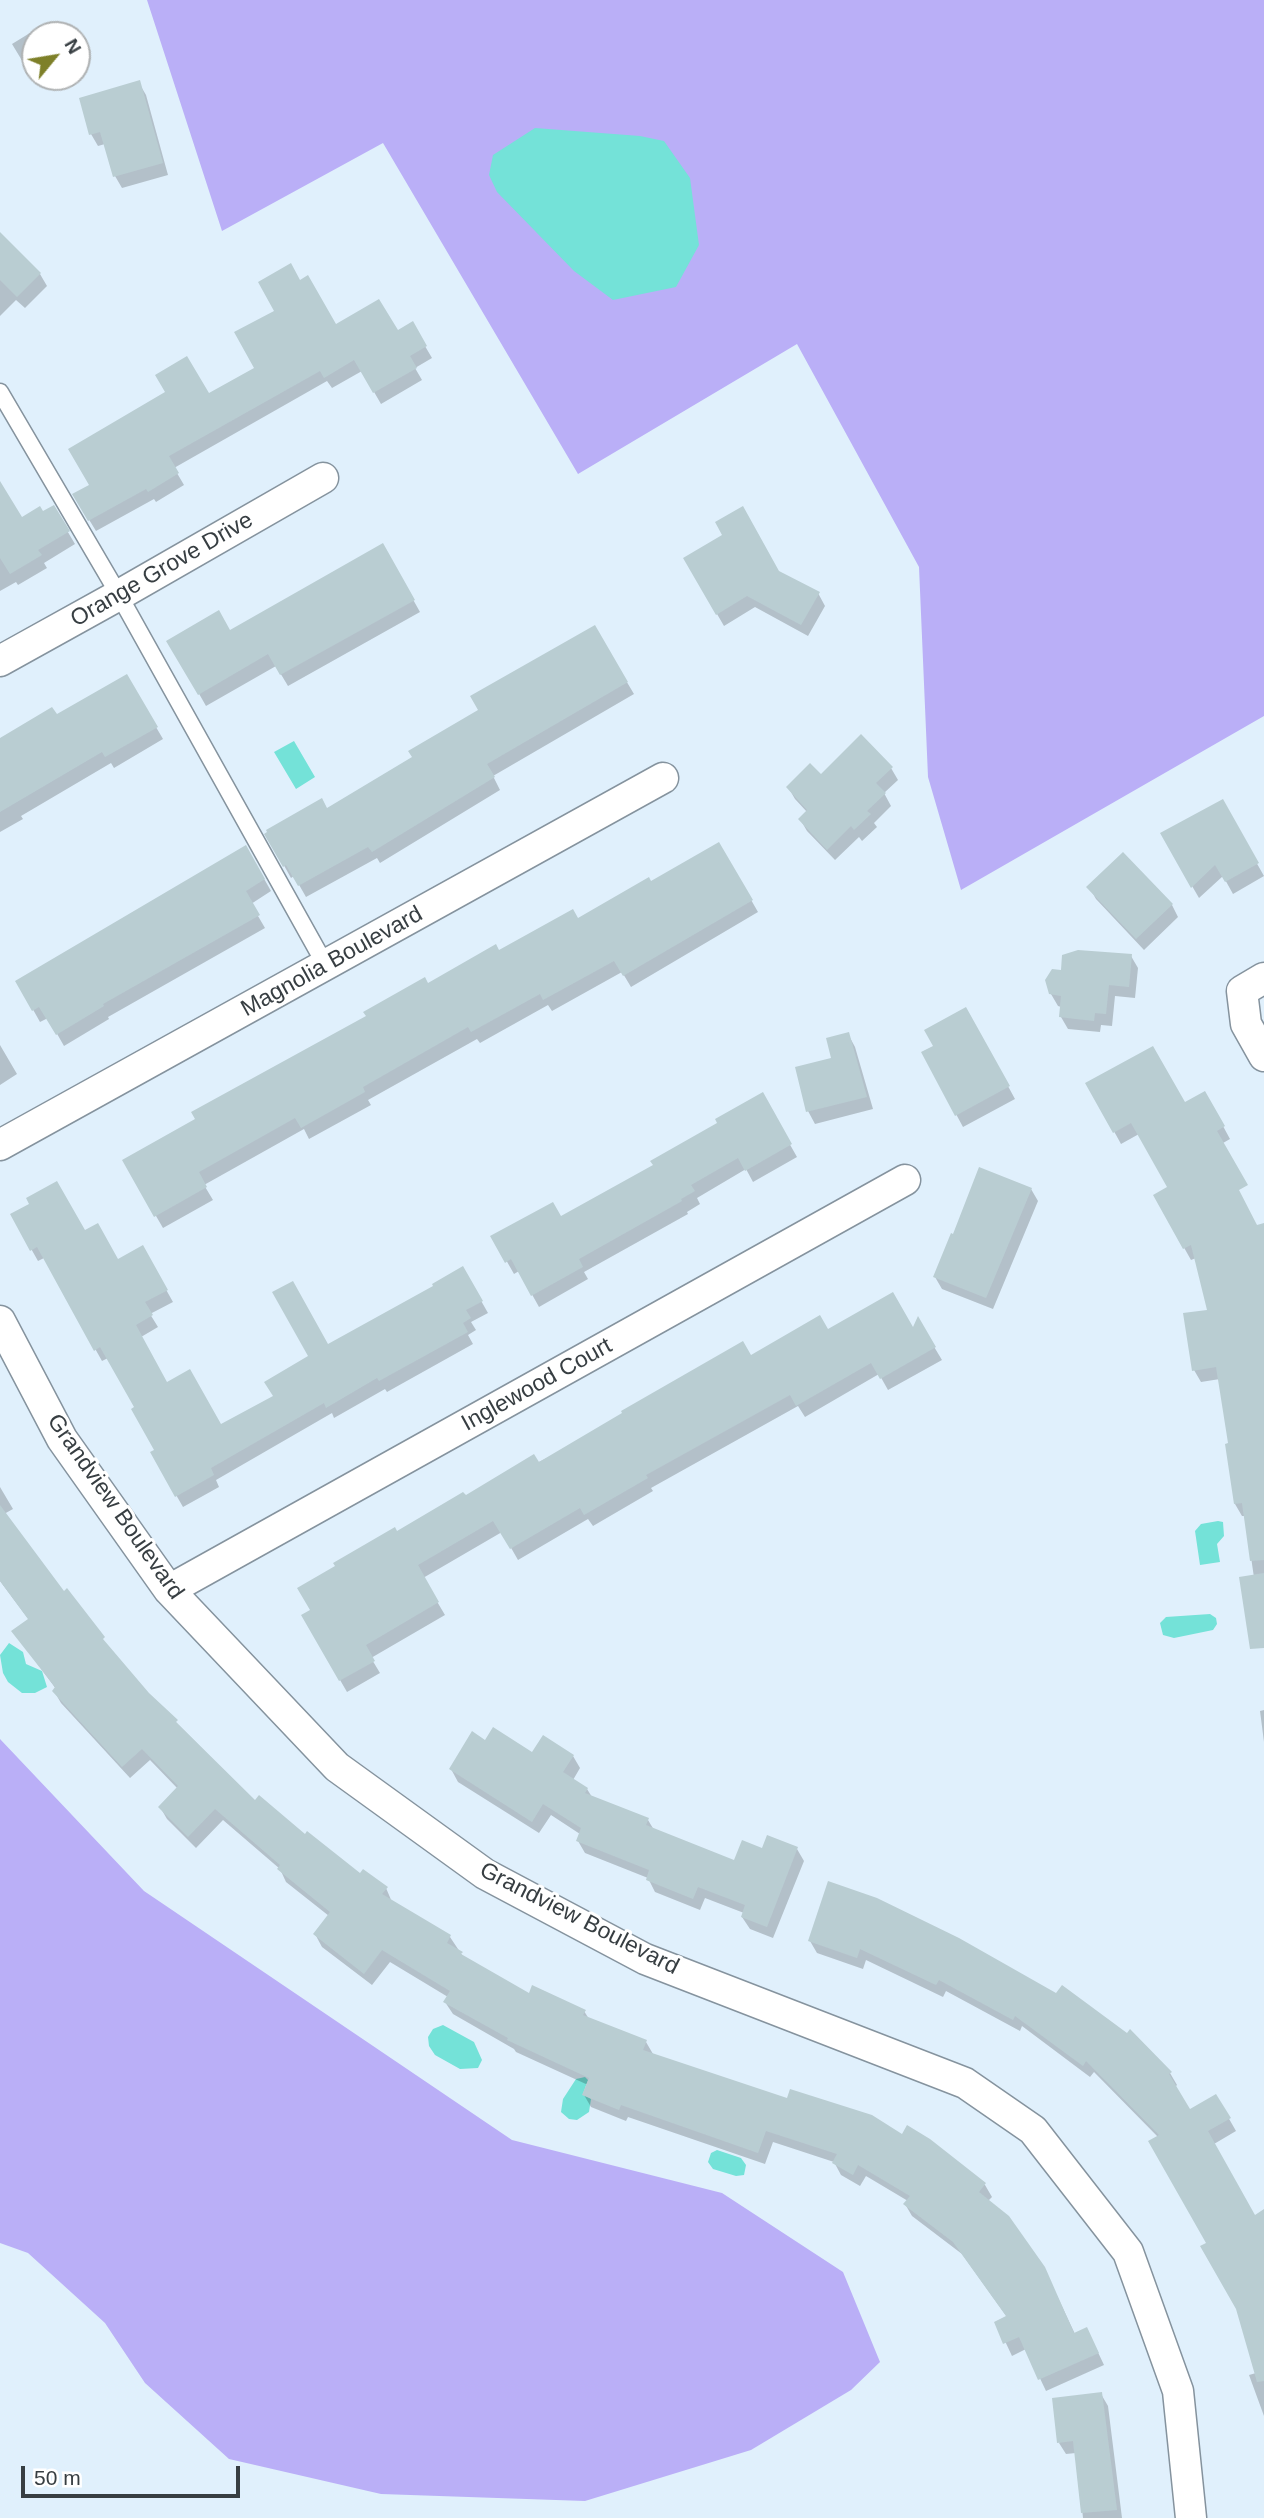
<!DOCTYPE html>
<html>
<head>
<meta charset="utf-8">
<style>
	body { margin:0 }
	#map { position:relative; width:1264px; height:2518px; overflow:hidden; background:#e0f0fc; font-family:Arial,sans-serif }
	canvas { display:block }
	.north { position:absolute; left:21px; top:21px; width:70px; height:70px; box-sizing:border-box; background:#fff; border:2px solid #afb2b3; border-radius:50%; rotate:60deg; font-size:19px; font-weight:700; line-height:28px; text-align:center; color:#373e42 }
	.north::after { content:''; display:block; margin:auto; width:24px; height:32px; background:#7e8029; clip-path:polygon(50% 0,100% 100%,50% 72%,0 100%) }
	.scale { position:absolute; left:21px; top:2466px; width:219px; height:32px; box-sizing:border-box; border:4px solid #373e42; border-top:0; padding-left:9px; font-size:21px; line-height:24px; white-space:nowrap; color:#373e42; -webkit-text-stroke:5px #fff; paint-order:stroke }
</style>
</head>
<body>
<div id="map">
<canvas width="1264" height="2518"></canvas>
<div class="north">N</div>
<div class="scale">50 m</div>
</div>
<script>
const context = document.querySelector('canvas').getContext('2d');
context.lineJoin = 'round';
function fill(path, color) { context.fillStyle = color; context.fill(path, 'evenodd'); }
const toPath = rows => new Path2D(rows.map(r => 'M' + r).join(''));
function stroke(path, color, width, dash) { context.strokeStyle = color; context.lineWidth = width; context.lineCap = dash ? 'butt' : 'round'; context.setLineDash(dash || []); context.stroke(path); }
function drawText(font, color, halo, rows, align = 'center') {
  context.font = font + ' Arial,sans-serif'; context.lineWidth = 6; context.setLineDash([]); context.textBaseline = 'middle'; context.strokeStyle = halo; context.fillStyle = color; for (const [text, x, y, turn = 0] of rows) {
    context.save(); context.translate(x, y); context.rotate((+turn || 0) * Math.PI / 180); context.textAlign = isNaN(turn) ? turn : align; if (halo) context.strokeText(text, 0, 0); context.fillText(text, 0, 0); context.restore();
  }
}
const green = toPath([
	[147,0,1264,0,1264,716,961,890,928,777,919,567,797,344,578,474,383,143,222,231],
	[0,1739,144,1891,512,2140,722,2193,843,2272,880,2362,851,2390,751,2450,585,2501,381,2494,229,2459,145,2383,105,2323,28,2253,0,2243]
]);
const water = toPath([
	[535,128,640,136,664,141,690,178,699,245,676,287,613,300,574,271,497,192,489,175,493,155],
	[294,741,315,777,296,789,274,752],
	[1218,1521,1223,1522,1224,1536,1217,1544,1220,1562,1200,1565,1195,1531,1201,1524],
	[1210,1614,1216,1618,1217,1624,1213,1630,1174,1638,1163,1635,1160,1623,1166,1617],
	[9,1643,23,1652,26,1664,42,1671,47,1687,35,1693,22,1693,8,1682,3,1673,0,1655],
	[443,2025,474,2042,482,2060,478,2068,460,2069,435,2055,429,2046,428,2037,433,2029],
	[585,2077,588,2080,583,2094,591,2099,589,2112,577,2120,569,2119,561,2112,563,2099,576,2079],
	[717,2150,741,2158,746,2165,744,2175,736,2176,713,2169,708,2162,711,2153]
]);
const shadow = toPath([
	[38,28,42,35,35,35,35,77,42,77,35,82,12,44],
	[139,83,146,95,168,175,122,188,115,176,105,144,98,146,91,134],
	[0,235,40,274,47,286,25,308,16,300,0,316],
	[300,282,336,326,397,333,412,324,432,358,415,368,422,380,381,404,362,371,332,388,327,381,174,468,184,485,156,502,154,499,96,531,74,495,91,485,208,395,256,369,276,311],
	[0,503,21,519,42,513,53,507,75,544,44,563,47,568,18,585,16,582,0,591],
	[383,546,420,612,288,686,276,666,206,706,169,641,230,632],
	[685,559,778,572,818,593,825,606,808,636,755,607,724,626],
	[594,627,634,694,493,776,500,790,380,863,377,858,306,897,294,876,291,878,267,835,326,810,414,758],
	[126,676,163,739,114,768,111,763,21,816,23,819,0,832,0,746,56,717],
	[891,768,898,780,884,793,891,806,874,823,877,827,862,841,859,837,835,860,807,831,800,819,807,812,795,799,788,787],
	[1222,802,1264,876,1233,894,1223,876,1199,898,1162,834],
	[719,844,758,912,631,987,622,972,552,1011,548,1005,480,1043,477,1039,368,1100,371,1105,309,1139,304,1129,204,1185,213,1200,163,1228,124,1161,428,985,499,952,578,920,650,884],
	[246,847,271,891,251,904,265,928,108,1017,109,1019,64,1046,48,1018,40,1022,17,981],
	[1089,887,1172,905,1178,917,1144,950,1096,899],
	[1131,956,1138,968,1135,998,1115,996,1112,1026,1101,1025,1100,1032,1068,1029,1061,1017,1061,1007,1058,1006,1051,994,1063,971],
	[966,1009,1015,1099,963,1127,923,1053,935,1046],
	[848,1034,855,1047,873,1109,815,1124,808,1111,833,1059],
	[0,1045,17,1074,0,1085],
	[1088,1084,1184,1104,1205,1093,1230,1139,1223,1143,1235,1187,1257,1226,1264,1232,1264,1646,1245,1516,1242,1516,1235,1504,1227,1445,1230,1445,1220,1379,1201,1382,1194,1370,1209,1311,1196,1258,1191,1260,1155,1196,1169,1188,1139,1134,1121,1144],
	[762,1095,797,1157,753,1182,746,1169,697,1198,700,1204,687,1212,688,1214,584,1272,588,1279,539,1307,519,1271,514,1274,493,1237,560,1219,655,1166],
	[1031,1189,1038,1201,993,1309,942,1289,935,1277],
	[12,1215,84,1232,118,1261,142,1247,173,1302,150,1314,158,1327,141,1337,167,1384,220,1427,275,1397,328,1346,435,1287,463,1269,488,1313,471,1322,476,1330,468,1335,473,1344,387,1392,385,1389,334,1418,332,1413,216,1480,219,1487,183,1507,152,1453,156,1451,137,1408,108,1358,102,1361,44,1258,38,1261],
	[918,1320,942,1360,888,1390,879,1374,805,1417,798,1406,651,1488,653,1491,593,1526,588,1519,518,1560,502,1532,423,1578,445,1615,371,1658,380,1673,347,1692,303,1616,312,1611,396,1533,750,1357,827,1331,914,1331],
	[0,1487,13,1509,4,1514,63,1593,148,1694,255,1802,360,1876,386,1888,392,1902,450,1937,464,1958,529,1995,584,2011,589,2019,646,2042,653,2054,985,2185,992,2197,988,2201,1044,2268,1075,2334,1087,2329,1104,2365,1046,2391,1026,2349,1012,2356,996,2322,1007,2317,962,2254,912,2216,905,2204,908,2201,866,2176,860,2186,841,2175,834,2162,773,2142,765,2164,628,2117,626,2121,591,2107,584,2095,588,2085,516,2052,514,2049,453,2014,445,2002,448,1997,390,1962,372,1985,322,1947,315,1934,329,1916,286,1882,280,1869,223,1820,196,1848,167,1819,160,1807,178,1789,150,1760,130,1778,61,1703,54,1691,56,1689,14,1632,29,1620,0,1581],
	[1264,1710,1264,1742,1260,1711],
	[486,1742,533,1754,573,1756,580,1768,573,1780,587,1789,592,1797,648,1820,654,1830,735,1862,763,1851,797,1849,804,1861,773,1938,750,1929,742,1917,744,1913,705,1898,700,1910,655,1892,648,1878,585,1853,578,1841,580,1834,551,1815,539,1833,458,1782,451,1769],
	[829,1883,1170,2073,1177,2085,1175,2087,1189,2112,1216,2096,1236,2131,1214,2144,1254,2217,1264,2225,1264,2301,1208,2243,1158,2137,1094,2072,1090,2077,1022,2026,1020,2031,946,1991,943,1997,866,1960,863,1969,817,1953,810,1941],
	[1264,2322,1264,2416,1249,2375,1256,2373],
	[1101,2394,1108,2406,1122,2518,1083,2518,1076,2453,1066,2454,1059,2443]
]);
const building = toPath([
	[140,80,163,163,113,177,100,132,89,135,79,98],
	[0,232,41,273,17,297,0,280],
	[291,263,300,280,308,275,336,324,379,299,398,330,413,321,427,346,410,356,417,368,373,393,354,360,324,378,320,371,169,456,179,473,148,492,146,489,88,521,72,494,89,485,68,449,165,392,155,375,187,356,209,393,254,368,234,332,274,311,258,282],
	[0,481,22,517,40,506,43,511,54,505,70,531,38,550,42,555,10,574,0,558],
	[743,506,779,571,820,592,801,625,747,596,716,615,683,558,722,535,715,522],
	[383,543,415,600,280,675,268,654,198,695,166,641,219,610,230,630],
	[595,625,628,682,487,764,495,777,372,852,368,847,298,886,286,865,283,867,264,834,267,832,266,830,322,798,327,808,412,757,408,751,478,710,470,696],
	[127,674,158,727,105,757,102,752,0,812,0,738,52,707,57,714],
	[861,734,893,767,876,783,886,793,867,811,871,814,854,830,851,826,827,850,798,819,807,810,786,787,810,763,821,774],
	[1223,799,1259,863,1225,882,1215,865,1191,888,1160,833],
	[719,842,753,900,623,976,614,961,543,1000,540,994,471,1032,468,1027,363,1087,365,1092,301,1128,295,1118,199,1172,207,1187,154,1217,122,1160,195,1119,191,1112,366,1016,363,1012,425,977,428,983,496,944,499,950,573,909,578,918,649,877,651,881],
	[246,845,265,879,246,891,260,915,103,1004,104,1006,56,1035,39,1007,32,1011,15,981],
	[1123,852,1173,904,1136,939,1086,887],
	[1078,950,1132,954,1129,987,1109,985,1106,1014,1095,1013,1094,1021,1059,1017,1061,996,1049,994,1045,980,1052,969,1061,970,1062,955],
	[966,1007,1010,1086,955,1116,921,1052,933,1046,924,1030],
	[849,1032,867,1097,806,1112,795,1067,831,1058,826,1038],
	[1153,1046,1185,1102,1205,1091,1225,1126,1217,1131,1248,1185,1239,1190,1257,1225,1264,1223,1264,1560,1250,1561,1242,1503,1234,1504,1225,1444,1228,1443,1216,1367,1192,1371,1183,1313,1207,1310,1191,1245,1183,1249,1153,1195,1167,1187,1131,1123,1113,1133,1085,1083],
	[763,1092,792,1144,745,1171,738,1158,691,1185,695,1191,681,1199,682,1201,579,1259,583,1267,531,1296,511,1259,505,1263,490,1236,553,1202,561,1216,653,1165,650,1161,717,1123,715,1119],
	[979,1167,1032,1188,986,1298,933,1277,951,1233,953,1234],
	[57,1181,85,1230,98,1223,118,1259,143,1245,168,1290,145,1302,153,1315,136,1325,167,1382,190,1369,221,1424,273,1396,264,1382,308,1356,272,1292,293,1281,328,1344,433,1286,432,1284,463,1266,483,1301,466,1310,471,1318,463,1323,468,1332,379,1381,377,1378,326,1408,324,1403,211,1468,214,1475,175,1497,150,1452,154,1450,131,1409,134,1407,100,1347,94,1351,37,1247,30,1251,10,1214,29,1204,26,1198],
	[893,1292,913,1327,918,1316,936,1347,880,1379,871,1363,796,1406,790,1395,646,1475,648,1478,584,1515,580,1508,510,1549,493,1521,418,1565,439,1602,366,1645,375,1661,339,1681,301,1615,310,1610,297,1588,335,1566,333,1563,395,1527,397,1531,463,1492,466,1495,534,1454,539,1462,622,1413,621,1411,743,1341,751,1355,820,1315,828,1329],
	[0,1505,64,1591,67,1588,105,1637,103,1639,149,1693,178,1720,176,1722,255,1800,259,1795,305,1834,307,1831,360,1873,363,1869,388,1887,382,1894,451,1935,447,1943,463,1952,461,1954,529,1993,532,1985,586,2010,583,2015,647,2040,643,2050,787,2098,790,2089,872,2115,902,2134,907,2125,930,2139,986,2183,979,2192,1009,2216,1045,2267,1074,2333,1087,2327,1099,2353,1038,2380,1019,2337,1003,2344,994,2322,1006,2316,953,2242,903,2204,910,2196,858,2165,853,2175,832,2163,837,2154,766,2131,758,2153,621,2105,619,2110,582,2095,589,2078,507,2040,508,2038,443,2002,450,1991,382,1950,364,1974,313,1934,330,1912,277,1869,280,1865,215,1809,188,1837,158,1807,178,1786,142,1749,122,1767,52,1691,55,1687,11,1631,28,1619,0,1581],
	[1264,1573,1264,1648,1250,1649,1239,1577],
	[493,1727,532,1752,543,1735,574,1755,563,1772,588,1788,585,1793,649,1818,646,1825,734,1860,742,1840,762,1848,767,1835,798,1847,767,1927,741,1917,745,1905,698,1887,693,1899,646,1880,649,1870,576,1841,581,1828,543,1804,532,1822,449,1769,472,1731,485,1740],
	[828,1881,877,1898,959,1938,1056,1993,1062,1985,1127,2033,1130,2029,1172,2072,1169,2074,1190,2109,1216,2094,1231,2118,1208,2131,1255,2215,1264,2209,1264,2381,1257,2382,1236,2309,1200,2246,1206,2243,1148,2141,1159,2135,1086,2061,1083,2066,1015,2016,1013,2020,939,1980,936,1985,860,1949,857,1958,808,1941],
	[1102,2392,1117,2510,1081,2513,1073,2441,1057,2443,1052,2398]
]);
const lane = toPath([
	[0,392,119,595,326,966]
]);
const street = toPath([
	[0,661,119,595,323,478],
	[1264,978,1242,991,1246,1024,1264,1056],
	[0,1145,663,778],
	[0,1321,62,1439,169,1590,337,1767,485,1874,645,1959,965,2083,1033,2130,1128,2252,1178,2391,1191,2518],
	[169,1590,905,1180]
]);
const streetNames = [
	["Orange Grove Drive",162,570,-30],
	["Magnolia Boulevard",332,962,-29],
	["Inglewood Court",537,1385,-29],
	["Grandview Boulevard",115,1507,55],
	["Grandview Boulevard",579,1919,27]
];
fill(green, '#baaff7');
fill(water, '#74e2d8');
fill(shadow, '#0003');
fill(building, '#b9cdd2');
stroke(lane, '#85939e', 19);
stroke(street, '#85939e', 33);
stroke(lane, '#fff', 16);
stroke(street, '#fff', 30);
drawText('23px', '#373e42', '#fff', streetNames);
</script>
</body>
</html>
